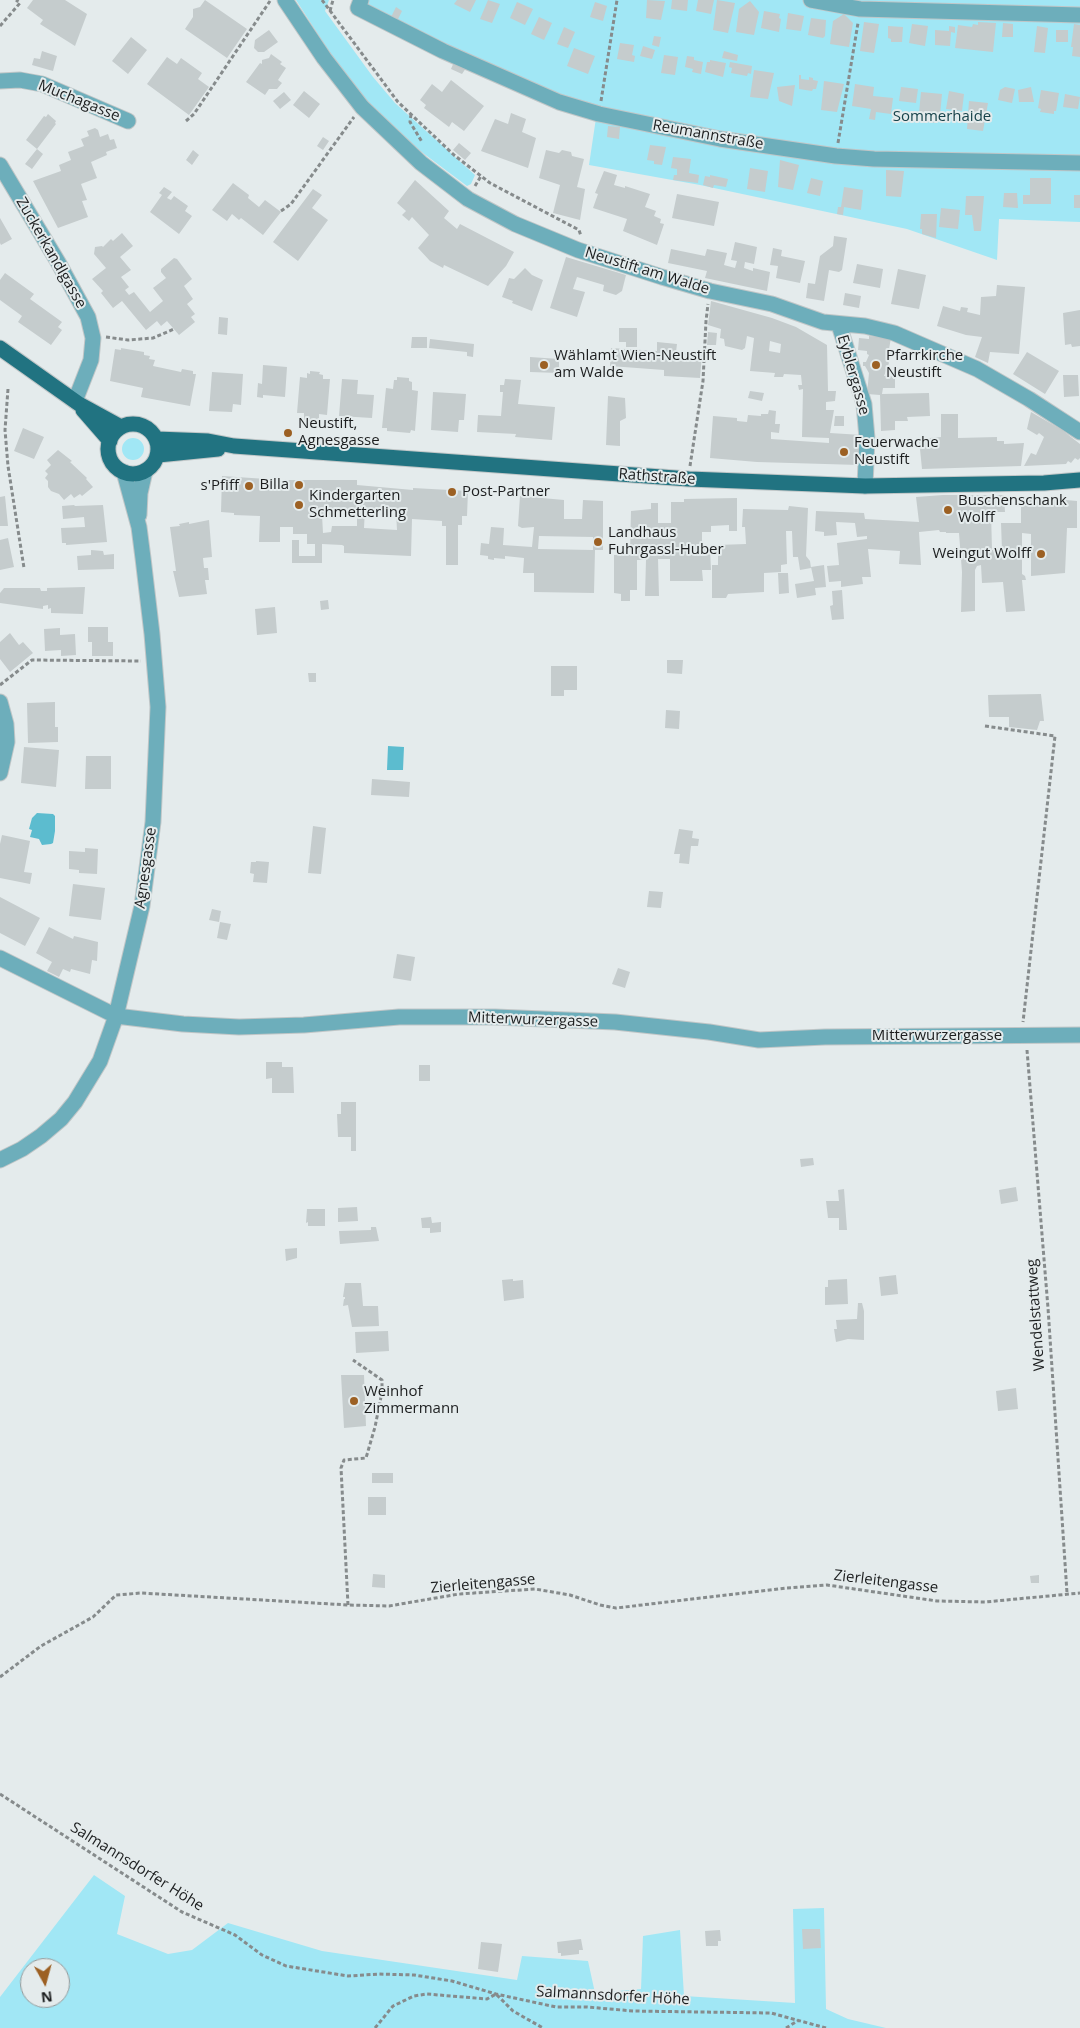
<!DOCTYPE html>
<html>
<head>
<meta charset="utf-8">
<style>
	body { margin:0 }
	#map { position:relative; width:1080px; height:2028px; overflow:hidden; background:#e4ebec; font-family:"Open Sans",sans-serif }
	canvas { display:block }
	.north { position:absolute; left:20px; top:1958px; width:50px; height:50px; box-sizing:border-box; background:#e4ebec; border:1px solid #94999a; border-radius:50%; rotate:173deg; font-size:14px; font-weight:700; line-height:20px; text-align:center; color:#1c1e1f }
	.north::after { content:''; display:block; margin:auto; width:18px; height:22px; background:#9c6023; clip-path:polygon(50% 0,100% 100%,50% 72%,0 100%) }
</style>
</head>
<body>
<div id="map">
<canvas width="1080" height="2028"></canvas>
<div class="north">N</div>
</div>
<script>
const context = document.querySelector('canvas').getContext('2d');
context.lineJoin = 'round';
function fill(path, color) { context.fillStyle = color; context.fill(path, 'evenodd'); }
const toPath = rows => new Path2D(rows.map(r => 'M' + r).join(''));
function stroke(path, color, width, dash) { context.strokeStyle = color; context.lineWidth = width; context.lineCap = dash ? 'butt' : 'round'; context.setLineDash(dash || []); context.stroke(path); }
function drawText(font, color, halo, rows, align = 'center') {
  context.font = font + ' "Open Sans",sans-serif'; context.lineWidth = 4; context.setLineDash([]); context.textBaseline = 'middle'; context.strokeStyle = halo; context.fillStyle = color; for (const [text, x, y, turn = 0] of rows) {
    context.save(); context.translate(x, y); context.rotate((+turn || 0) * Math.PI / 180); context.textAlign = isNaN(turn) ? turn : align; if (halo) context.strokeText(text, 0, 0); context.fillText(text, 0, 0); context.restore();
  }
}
const green = toPath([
	[296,0,329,0,325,11,373,77,395,103,475,175,471,184,467,186,419,150,360,94,330,53],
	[354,0,1080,0,1080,222,999,219,997,260,907,229,700,185,589,165,596,118,431,51,350,10],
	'122 449a11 11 0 1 1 22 0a11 11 0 1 1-22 0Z',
	[94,1875,125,1896,117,1934,168,1954,192,1950,228,1923,322,1951,517,1980,522,1956,588,1961,595,1993,641,1989,643,1936,680,1930,684,1996,795,2003,793,1909,824,1908,826,2009,848,2019,886,2028,0,2028,0,1997],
	[30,1968,60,1968,60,1998,30,1998]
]);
const water = toPath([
	[388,746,404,747,403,770,387,770],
	[37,813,53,814,55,816,55,831,53,843,51,844,42,845,39,839,30,837,32,830,29,829,32,818]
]);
const building = toPath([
	[33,0,65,0,87,14,75,46,40,24,43,20,27,8],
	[205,0,247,29,227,58,185,29,193,17,193,9,200,7],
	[457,0,476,0,470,12,454,4],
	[488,0,500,4,492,23,480,19],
	[647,0,665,1,661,20,646,18],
	[672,0,688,0,687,11,671,9],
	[698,0,714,0,711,14,696,11],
	[717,0,735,3,728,33,713,30],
	[750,1,759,12,754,35,736,32,739,9],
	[517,2,533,9,525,25,510,18],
	[595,2,607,6,603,21,590,17],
	[396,7,402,11,397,21,391,17],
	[764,11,780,14,779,18,781,19,779,32,761,28],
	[788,13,804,16,801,31,786,29],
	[844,14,853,23,849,47,830,44,833,21],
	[539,17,552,23,544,40,531,34],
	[811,18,826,20,825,36,823,38,808,35],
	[864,22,879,24,874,53,860,51],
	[978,22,996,23,993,52,955,48,958,25,972,27,973,24,978,25],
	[1003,23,1013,24,1013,37,1002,37],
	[912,24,928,26,925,46,909,43],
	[1074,24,1080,25,1080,57,1072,56,1073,47,1071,47],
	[888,26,903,27,902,42,891,42,891,39,888,38],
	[949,26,955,27,955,33,951,32,950,46,935,45,935,30,949,31],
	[1037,26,1048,28,1045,53,1034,52],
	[564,27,575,32,568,48,557,44],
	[269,30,278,42,264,52,258,52,254,48,255,40],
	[1056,30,1068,30,1068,42,1056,42],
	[654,36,661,37,659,47,652,45],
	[131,37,147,50,128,74,112,61],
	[620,43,634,45,632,55,635,56,634,62,617,59],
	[643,46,655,50,652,59,640,56],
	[574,48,595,56,588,74,567,66],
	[42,51,57,56,53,71,32,65,34,58,40,59],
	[724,51,738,55,737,61,722,58],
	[271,54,282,62,280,64,286,68,278,80,282,83,277,89,269,89,265,95,246,82,260,63,262,64,262,60,269,58],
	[664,55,678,57,675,75,661,73],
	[687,56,694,57,694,60,703,62,701,74,692,72,693,69,685,67],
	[167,57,177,64,181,58,202,73,198,79,209,87,189,115,147,84],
	[710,60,726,63,723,77,705,72,707,62,710,62],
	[454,62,466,68,462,74,451,69],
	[730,62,752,66,751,74,748,73,747,76,731,73,732,68,729,67],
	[754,70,774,73,768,99,750,97],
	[799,75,801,75,801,79,809,80,809,77,813,78,813,80,818,81,816,89,813,89,812,91,799,89],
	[451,80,484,106,464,131,452,122,449,127,424,108,426,105,420,100,432,84,442,92],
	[824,81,844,84,837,112,821,110],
	[855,84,874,87,873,96,893,98,891,114,876,112,875,120,869,119,871,109,852,106],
	[795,85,792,106,779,101,777,87],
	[901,87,918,89,916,103,899,101],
	[1005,87,1015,89,1012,103,998,100,1000,90],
	[1031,87,1034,102,1019,102,1018,90],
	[1041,90,1059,93,1056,111,1054,111,1054,114,1040,112,1041,109,1038,108],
	[304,91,320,104,309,118,293,105],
	[949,91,964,94,962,111,946,109],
	[284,92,291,100,280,109,273,101],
	[921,92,942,94,940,115,937,115,936,123,920,121,921,113,919,113],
	[1065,94,1080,97,1078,109,1063,107],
	[969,101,988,103,983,131,967,129],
	[511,113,526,119,522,132,536,138,528,168,481,151,495,119,508,124],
	[48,114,56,121,55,123,56,124,37,149,26,140,44,116,46,117],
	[608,126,620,127,619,139,607,137],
	[95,128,98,130,100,137,108,134,110,140,114,139,117,148,106,152,107,155,91,162,97,178,81,184,87,200,82,201,88,217,58,228,33,181,61,171,59,165,71,160,68,152,84,146,81,139,89,136,87,131],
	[323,137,329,141,323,150,317,146],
	[459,143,471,153,465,160,453,150],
	[650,145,666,147,662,165,654,164,654,161,647,160],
	[37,149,43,154,32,169,25,164],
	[193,150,199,155,192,165,186,160],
	[546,150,559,153,562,150,571,152,572,156,584,159,577,187,585,189,580,220,553,213,560,185,539,178],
	[673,157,691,159,689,173,699,175,698,183,673,180,674,175,677,175,677,169,671,168],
	[780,160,799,165,793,190,778,187],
	[750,168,768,171,765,192,747,189],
	[886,170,904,171,901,197,886,196],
	[604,171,617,175,614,185,625,188,625,186,650,194,645,207,656,211,654,216,661,219,660,223,664,224,657,245,623,231,627,219,593,208,598,194,595,193],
	[710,175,728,179,726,187,714,185,713,188,703,185,705,176,710,177],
	[811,178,823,181,820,196,807,193],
	[1030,178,1051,178,1051,204,1023,204,1023,195,1030,195],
	[415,180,449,211,444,218,457,229,460,224,514,252,506,266,488,286,444,265,443,268,430,261,418,248,429,235,412,217,409,221,402,215,406,211,397,203],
	[233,183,249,195,248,198,259,207,265,200,281,212,263,235,241,218,239,220,232,214,227,221,212,210],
	[164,187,172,192,167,198,171,200,174,196,188,206,185,211,192,216,179,234,150,212,162,195,159,193],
	[844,187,863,190,861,210,844,207,843,215,837,214,838,207,841,207],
	[313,189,322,195,312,208,328,220,298,261,273,242],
	[1004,193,1017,193,1018,208,1003,207],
	[677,194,719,202,714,226,672,218],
	[1074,195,1080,195,1080,208,1074,208],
	[966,196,984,196,981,231,974,231,972,215,965,215],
	[941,208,960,210,958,229,939,227],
	[921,214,937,214,936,238,922,234,922,229,920,229],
	[0,218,12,239,1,245,0,243],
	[122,233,133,246,120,257,131,270,121,277,129,287,125,290,129,295,134,292,150,312,163,301,153,288,166,278,161,272,161,269,174,258,177,259,192,279,184,286,193,299,187,304,195,314,191,317,195,322,179,335,167,321,161,326,157,321,146,330,122,301,113,308,101,293,103,291,92,279,106,268,94,254,95,247,102,246,103,247,111,239,113,241],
	[834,236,847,238,842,270,839,272,829,270,824,301,806,298,808,283,815,284,820,256,833,246],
	[735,242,757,247,754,264,745,262,744,268,753,271,753,268,770,272,767,291,705,278,707,271,668,263,671,249,705,256,707,249,727,253,724,265,735,268,737,261,731,260],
	[773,248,782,250,781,256,805,261,800,283,776,278,778,266,770,265],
	[566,257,626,275,622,291,616,295,603,291,604,285,577,277,573,289,585,292,577,317,550,308],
	[857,264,883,269,880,288,853,283],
	[525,268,532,275,543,280,532,311,512,303,513,301,502,297,509,278,514,279],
	[898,269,926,275,919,309,891,304],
	[5,273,34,294,30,299,62,322,58,327,62,330,51,345,18,322,22,316,0,300,0,280],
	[997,285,1025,287,1019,354,990,352,988,363,975,357,982,337,966,335,937,326,943,306,960,311,961,307,968,308,967,312,980,315,981,297,996,296],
	[845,293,861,296,859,308,843,305],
	[711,301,772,318,796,327,827,345,828,391,836,391,835,401,826,402,826,410,834,410,830,433,862,435,859,465,757,462,710,458,713,416,737,418,737,421,747,422,748,415,761,416,761,414,768,414,769,410,776,411,775,424,780,424,779,433,771,432,771,439,829,443,829,438,802,437,803,389,799,390,798,385,802,385,801,375,784,374,783,377,774,377,775,373,750,371,754,338,747,336,745,348,742,350,725,346,724,339,720,338,721,329,708,325],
	[770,341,781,344,780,353,769,351],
	[1080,310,1080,346,1072,347,1071,344,1065,345,1063,313],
	[219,317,228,318,227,335,218,334],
	[619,328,637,328,637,347,626,347,626,342,619,342],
	[708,332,717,333,716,345,707,345],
	[869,336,891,338,887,360,889,363,884,376,895,376,895,388,883,388,882,394,929,393,930,416,907,417,908,421,895,421,895,430,881,431,880,395,867,394,869,373,865,366,863,366,863,362,866,362,869,355,867,354,867,351,858,350,859,338,869,339],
	[412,337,427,337,427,348,411,348],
	[430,339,474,344,473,357,467,356,467,352,429,348],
	[657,342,677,344,676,352,702,354,700,378,664,376,664,370,610,366,611,348,657,351],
	[121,348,144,352,144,355,150,356,149,359,155,360,153,366,181,372,182,369,193,371,193,374,196,374,190,406,141,397,143,388,110,381,115,349,121,350],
	[1027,352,1059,371,1045,394,1013,374],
	[530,357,559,359,559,373,530,372],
	[263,365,287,367,285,397,263,395,263,398,257,397,258,383,262,384],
	[310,371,320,372,319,374,323,375,323,379,330,379,327,415,319,414,319,422,304,421,304,413,297,413,300,377,307,378,307,373,310,374],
	[212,372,243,374,241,405,233,404,232,412,209,411],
	[1063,375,1078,375,1079,396,1064,397],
	[397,377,409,378,409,381,412,382,412,390,418,391,415,431,411,430,410,433,387,431,387,428,382,428,386,388,393,389,394,380,397,380],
	[342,379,358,380,357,394,374,395,372,418,339,416],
	[505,379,521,380,518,404,555,407,552,440,515,437,516,434,477,432,478,415,501,416,503,392,500,392,500,385,504,385],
	[750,391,764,393,762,401,748,398],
	[433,392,466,394,464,420,459,420,458,432,431,430],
	[608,396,625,398,626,418,620,421,620,446,606,445],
	[1031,412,1062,430,1080,444,1080,458,1078,460,1075,458,1071,463,1068,461,1066,464,1024,466,1031,453,1036,455,1044,437,1039,433,1037,435,1027,429],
	[941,414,958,414,958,438,997,437,997,441,1004,441,1004,444,1024,443,1021,466,922,469,919,439,941,437],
	[835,416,844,416,844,426,834,426],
	[23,428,44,437,34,459,14,451],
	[58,450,72,461,70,462,87,478,86,479,93,487,82,496,80,494,74,498,71,494,64,500,59,494,51,491,48,487,48,481,45,478,48,474,45,471,51,465,47,460],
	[222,476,281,480,357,480,357,485,413,490,413,488,468,491,467,516,462,516,462,525,458,525,458,565,446,565,446,526,442,526,442,521,412,519,411,556,344,553,344,546,342,545,322,544,322,563,292,563,292,540,299,540,299,556,315,556,315,544,307,544,307,534,293,534,293,527,280,527,280,542,259,542,260,516,234,515,234,513,221,512],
	[352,508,357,508,357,526,332,526,331,532,323,533,322,515,332,515,332,509,337,509,340,512,340,517,349,517,349,512],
	[365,508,396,511,397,530,364,528],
	[943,495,1004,495,1005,512,991,512,992,550,1002,550,1001,523,1021,523,1021,496,1077,501,1077,528,1067,528,1065,573,1031,576,1031,534,1022,533,1022,574,1025,576,1026,580,1022,580,1025,611,1006,612,1003,582,982,583,981,565,977,566,975,570,975,611,961,612,962,572,959,533,946,533,946,532,940,532,939,530,919,532,921,565,899,564,900,551,868,549,871,577,862,577,863,584,841,587,841,581,829,582,827,566,839,565,837,543,867,539,867,536,857,537,855,523,836,522,837,535,824,536,824,532,815,531,816,511,864,513,865,519,919,522,916,497],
	[5,496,8,526,0,526,0,497],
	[520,496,564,500,564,519,582,519,583,500,603,501,603,550,595,550,594,593,534,592,534,573,523,573,524,558,505,556,505,559,494,558,494,560,488,559,488,556,480,555,481,543,489,544,491,527,504,528,503,545,532,547,534,527,522,528,518,526],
	[539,536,593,537,593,550,538,549],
	[737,498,737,531,729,531,729,525,711,526,711,532,702,532,702,549,710,549,711,570,702,570,703,581,670,581,670,559,658,559,659,596,645,596,646,560,637,560,637,590,630,590,630,601,621,601,621,594,614,593,614,555,630,555,631,511,651,509,651,503,658,503,658,523,671,523,671,502,684,502,684,499],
	[74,505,75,506,103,505,107,542,66,545,66,543,62,543,61,528,85,527,84,517,63,519,62,506],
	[789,506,808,508,806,556,810,561,811,568,800,570,798,557,793,557,792,531,786,531,787,564,781,565,781,572,764,573,764,592,728,594,726,598,712,598,712,565,718,565,718,545,746,544,745,527,742,527,743,509,788,510],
	[209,520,212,557,203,558,204,568,208,568,209,580,205,580,207,594,179,597,173,571,176,571,170,527,180,526,179,524,189,522,189,524],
	[8,538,14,567,0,570,0,540],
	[91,550,103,551,104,555,114,554,114,569,78,570,77,556,91,555],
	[824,565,826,587,815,588,816,595,797,598,795,584,814,581,811,567],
	[778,573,788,573,789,593,779,594],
	[85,587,83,614,51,613,51,608,48,609,48,605,43,606,43,609,0,603,0,593,4,588,40,588,41,591,47,591,47,588],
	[842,590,844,619,832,620,830,606,833,605,832,591],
	[328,600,329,609,321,610,320,601],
	[275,607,277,633,257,635,255,609],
	[88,627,108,627,108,642,113,642,113,656,92,656,92,642,88,642],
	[60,628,60,635,75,634,76,655,61,656,61,650,45,651,44,629],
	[10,633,19,645,23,642,33,653,10,672,0,659,0,642],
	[667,660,683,660,682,674,667,673],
	[551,666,577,666,577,690,564,690,564,696,551,696],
	[308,673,316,673,316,682,309,682],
	[1041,694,1044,721,1040,721,1037,730,1009,727,1009,717,989,717,988,695],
	[55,702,55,727,58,727,58,742,28,743,27,703],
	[666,710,680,711,679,729,665,728],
	[24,747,59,750,56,787,21,783],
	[86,756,111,756,111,789,85,789],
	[372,779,410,782,409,797,371,795],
	[313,826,326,828,321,874,308,873],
	[679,829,693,831,692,838,699,839,698,846,691,846,689,864,679,863,680,854,674,854],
	[2,835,30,841,24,872,32,873,30,884,0,878,0,844],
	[85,848,98,849,97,874,79,873,79,870,69,869,69,851,85,852],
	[256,861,269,862,267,883,253,882,254,874,250,873,251,862,256,862],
	[73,884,105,888,101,920,69,916],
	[649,891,663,892,661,908,647,907],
	[0,897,40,918,25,946,0,933],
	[212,909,221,911,219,922,209,920],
	[220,922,231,924,227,940,217,938],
	[49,927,73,939,74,936,98,942,97,961,92,960,90,974,71,969,70,972,63,969,59,977,47,971,52,962,36,953],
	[397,954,415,957,411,981,393,978],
	[618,968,630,972,625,988,612,984],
	[266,1062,282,1062,282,1067,293,1067,294,1093,272,1093,272,1078,266,1079],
	[419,1065,430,1065,430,1081,419,1081],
	[341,1102,356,1102,356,1151,351,1151,351,1137,338,1137,337,1114,341,1114],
	[813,1158,814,1165,801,1167,800,1159],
	[1016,1187,1018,1201,1001,1204,999,1190],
	[844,1189,847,1230,839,1230,839,1218,828,1218,826,1201,839,1201,838,1190],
	[357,1207,358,1221,338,1222,338,1208],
	[307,1209,325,1209,325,1226,308,1226,308,1222,306,1223],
	[431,1217,432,1223,441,1222,441,1232,430,1233,430,1228,422,1228,421,1218],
	[371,1227,376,1227,379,1241,340,1244,339,1231,371,1230],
	[297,1248,297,1258,286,1261,285,1249],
	[896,1275,898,1294,881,1296,879,1277],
	[513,1279,513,1281,523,1280,524,1298,504,1301,502,1280],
	[847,1279,848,1304,825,1305,825,1287,828,1287,828,1280],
	[345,1283,361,1283,363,1306,378,1306,379,1326,352,1327,348,1305,343,1306,344,1299,345,1299,345,1297,343,1297],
	[858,1303,862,1303,864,1311,864,1340,848,1339,836,1342,834,1329,837,1329,836,1320,857,1319],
	[388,1331,389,1351,356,1353,355,1332],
	[341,1375,364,1375,366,1426,344,1428],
	[1016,1388,1018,1409,998,1411,996,1391],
	[372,1473,393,1473,393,1483,372,1483],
	[368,1497,386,1497,386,1515,368,1515],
	[373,1574,385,1575,385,1588,372,1587],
	[1039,1575,1039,1583,1031,1583,1030,1576],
	[802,1929,820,1929,821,1948,803,1949],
	[720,1930,721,1941,718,1941,718,1946,706,1946,705,1931],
	[581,1939,583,1950,579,1950,579,1954,561,1956,561,1953,558,1953,557,1942],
	[481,1942,502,1944,498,1972,478,1969]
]);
const path = toPath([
	[322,0,398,102,454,155,490,183,579,230,581,236],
	[330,11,333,0],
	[0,26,20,3,16,0],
	[601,101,617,0],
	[411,114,410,122,422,142],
	[186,121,194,114,270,1],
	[838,143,858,23],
	[475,186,481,176],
	[281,211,291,204,354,117],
	[106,337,128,340,153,338,174,329],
	[8,389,5,430,8,466,24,568],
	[690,466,703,381,706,321,708,304],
	[0,685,32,660,141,661],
	[985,726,1055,736,1023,1022],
	[1027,1050,1048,1308,1067,1593],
	[348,1605,341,1468,344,1460,366,1458,375,1427,382,1392,382,1380,353,1360],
	[0,1677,41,1646,93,1617,116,1595,141,1593,348,1605,389,1606,459,1594,535,1589,570,1595,600,1605,616,1608,787,1588,827,1585,937,1601,985,1602,1080,1593],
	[0,1794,182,1912,235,1935,262,1955,286,1966,348,1976,379,1974,414,1975,452,1981,496,1994,556,2007,587,2007,633,2011,771,2013,826,2028],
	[375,2028,393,2006,414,1996,427,1994,487,1999,496,1994,513,2011,543,2028],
	[786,2028,799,2020]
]);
const minor = toPath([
	[285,0,324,58,362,107,421,163,468,199,515,224,578,250,662,277,710,291,772,304,823,322,865,326,894,333,977,369,1029,399,1080,432],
	[361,0,358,8,443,51,559,102,599,114,720,139,836,156,874,159,1080,163],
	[811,0,860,9,1080,15],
	[0,81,20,80,42,84,128,121],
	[0,165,58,262,88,317,93,338,91,360,75,401],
	[839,325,864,404,867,438,865,486],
	[139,515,140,493,145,471],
	[0,702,6,724,7,742,0,773],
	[0,958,116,1016,183,1024,239,1027,304,1025,399,1017,495,1017,615,1022,709,1032,759,1040,825,1037,1080,1035],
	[0,1160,22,1149,41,1136,61,1119,75,1102,100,1061,116,1016,142,906,153,822,158,707,152,634,143,558,139,527,124,472]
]);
const major = toPath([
	[0,348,79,404,121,427],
	[83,410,110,441],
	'108 449a25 25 0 1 1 50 0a25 25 0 1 1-50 0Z',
	[156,439,208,441,234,446,689,479,865,486,1044,483,1080,480],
	[158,455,218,449]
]);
const markers = [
	[544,365,5,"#9c6023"],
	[876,365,5,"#9c6023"],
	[288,433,5,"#9c6023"],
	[844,452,5,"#9c6023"],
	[299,485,5,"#9c6023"],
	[249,486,5,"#9c6023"],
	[452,492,5,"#9c6023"],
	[299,505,5,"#9c6023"],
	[948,510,5,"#9c6023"],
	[598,542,5,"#9c6023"],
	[1041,554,5,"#9c6023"],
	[354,1401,5,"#9c6023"]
];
const streetNames = [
	["Muchagasse",79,101,22],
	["Reumannstraße",708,135,10],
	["Zuckerkandlgasse",51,253,60],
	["Neustift am Walde",647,271,17],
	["Eyblergasse",853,375,74],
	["Rathstraße",657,477,4],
	["Agnesgasse",146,868,-82],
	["Mitterwurzergasse",533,1020,2],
	["Mitterwurzergasse",937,1036],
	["Wendelstattweg",1036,1315,-94],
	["Zierleitengasse",886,1582,7],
	["Zierleitengasse",483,1584,-5],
	["Salmannsdorfer Höhe",137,1867,32],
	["Salmannsdorfer Höhe",613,1996,3]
];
const parkNames = [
	["Sommerhaide",942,117]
];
const poiNames = [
	["Wählamt Wien-Neustift",554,356],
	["am Walde",554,373],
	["Pfarrkirche",886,356],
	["Neustift",886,373],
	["Neustift,",298,424],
	["Agnesgasse",298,441],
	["Feuerwache",854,443],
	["Neustift",854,460],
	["Billa",289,485,"right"],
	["s'Pfiff",239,486,"right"],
	["Post-Partner",462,492],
	["Kindergarten",309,496],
	["Schmetterling",309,513],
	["Buschenschank",958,501],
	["Wolff",958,518],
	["Landhaus",608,533],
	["Fuhrgassl-Huber",608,550],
	["Weingut Wolff",1031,554,"right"],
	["Weinhof",364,1392],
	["Zimmermann",364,1409]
];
fill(green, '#a1e7f5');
fill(water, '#5cbccf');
fill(building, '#c5cccd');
stroke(minor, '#c0c6c7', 17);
stroke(major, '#c0c6c7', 17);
stroke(path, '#868b8c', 3, [4, 2.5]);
stroke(minor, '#6daebb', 15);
stroke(major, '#217381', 15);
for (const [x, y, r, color] of markers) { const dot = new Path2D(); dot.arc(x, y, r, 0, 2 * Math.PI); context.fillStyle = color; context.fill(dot); stroke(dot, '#e4ebec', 2); }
drawText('15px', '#1c1e1f', '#e4ebec', streetNames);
drawText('15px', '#17434b', '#e4ebec', parkNames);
drawText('15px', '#1c1e1f', '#e4ebec', poiNames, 'left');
</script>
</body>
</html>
